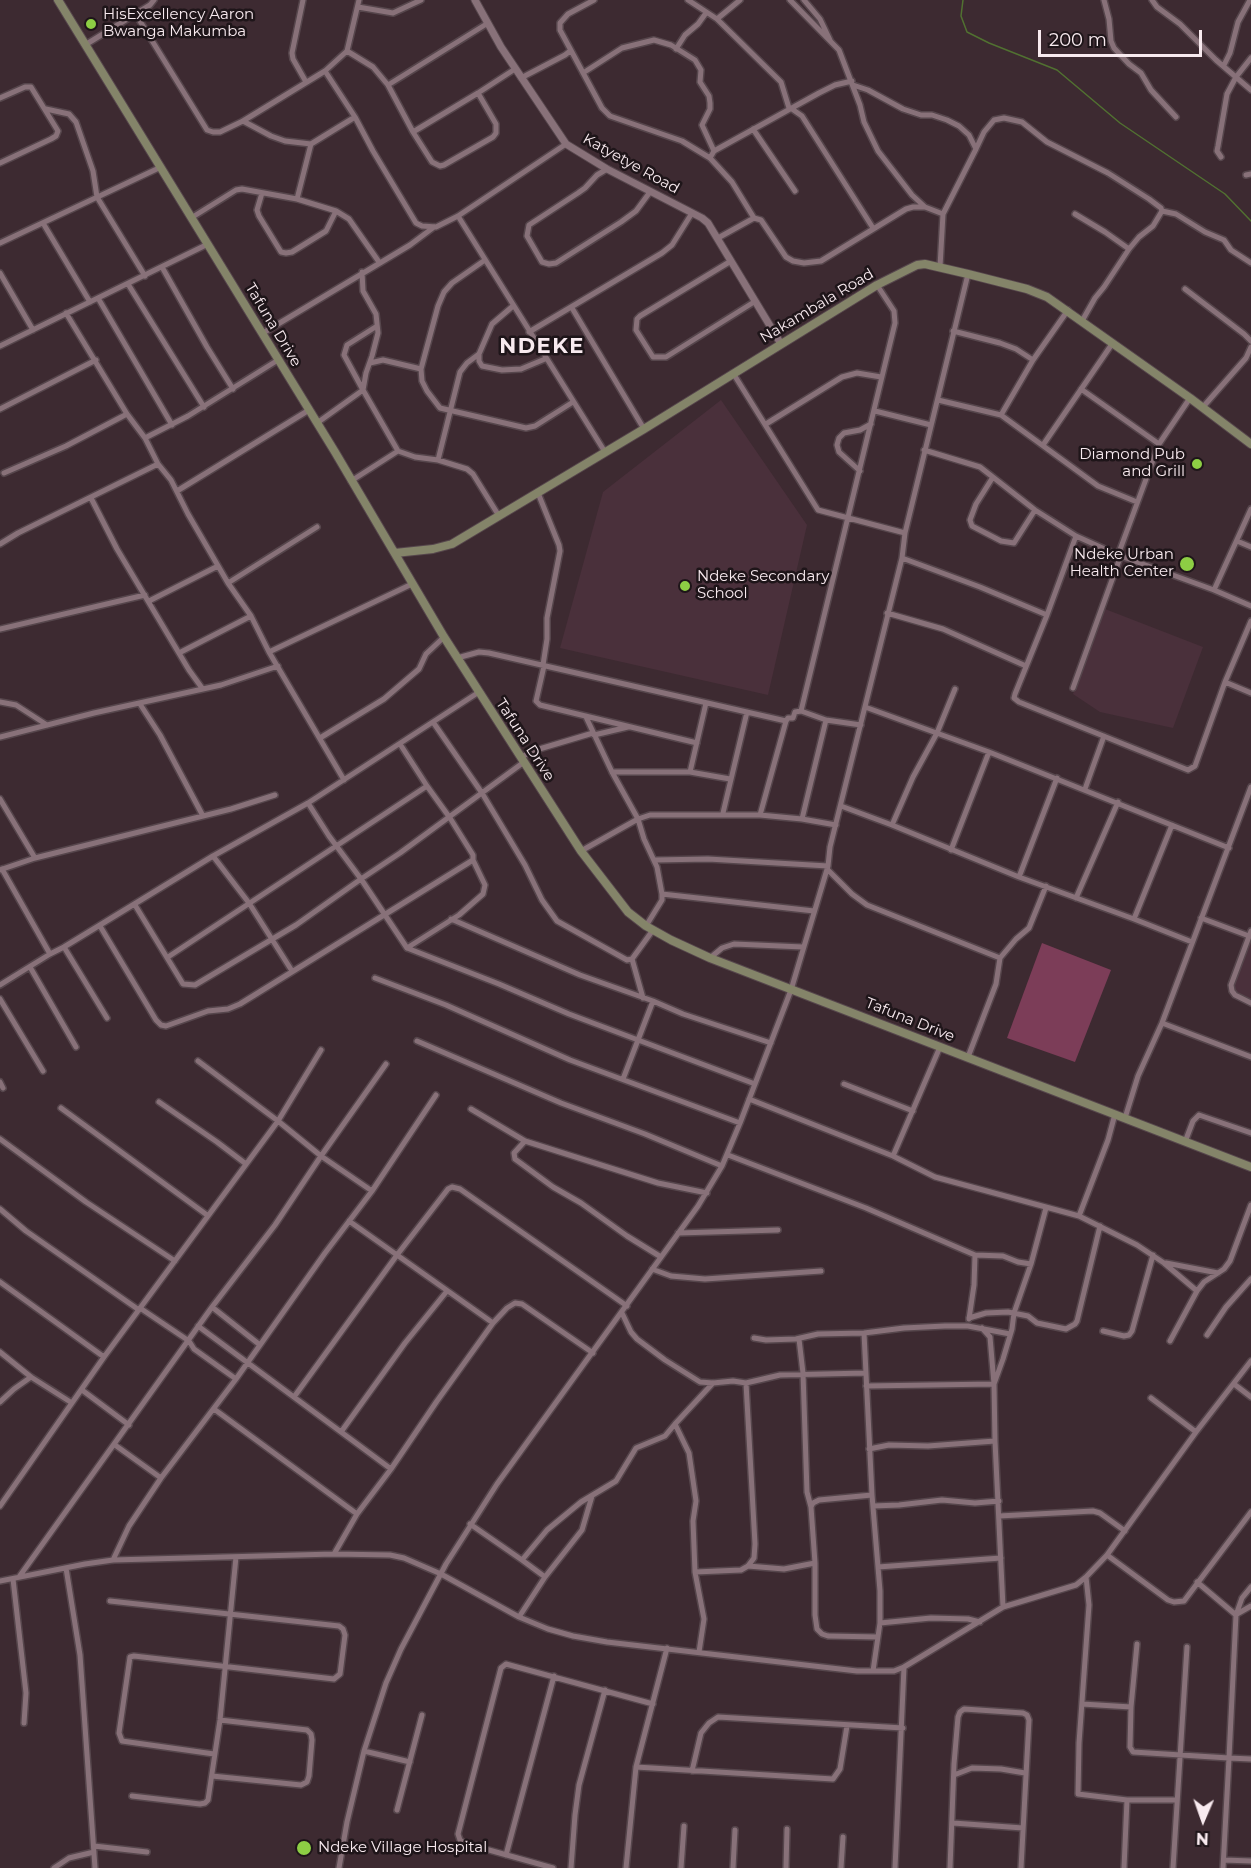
<!DOCTYPE html>
<html>
<head>
<meta charset="utf-8">
<style>
	body { margin:0 }
	#map { position:relative; width:1251px; height:1868px; overflow:hidden; background:#3d2a31; font-family:Montserrat,sans-serif }
	canvas { display:block }
	.north { position:absolute; left:1173px; top:1790px; width:60px; height:60px; -webkit-text-stroke:4px #1e1519; paint-order:stroke; rotate:182deg; font-size:16px; font-weight:700; line-height:24px; text-align:center; color:#f8eaef }
	.north::after { content:''; display:block; margin:auto; width:21px; height:27px; background:#f8eaef; clip-path:polygon(50% 0,100% 100%,50% 72%,0 100%) }
	.scale { position:absolute; left:1038px; top:30px; width:164px; height:27px; box-sizing:border-box; border:3px solid #f8eaef; border-top:0; padding-left:8px; font-size:18px; line-height:21px; white-space:nowrap; color:#f8eaef; -webkit-text-stroke:4px #1e1519; paint-order:stroke }
</style>
</head>
<body>
<div id="map">
<canvas width="1251" height="1868"></canvas>
<div class="north">N</div>
<div class="scale">200 m</div>
</div>
<script>
const context = document.querySelector('canvas').getContext('2d');
context.lineJoin = 'round';
function fill(path, color) { context.fillStyle = color; context.fill(path, 'evenodd'); }
const toPath = rows => new Path2D(rows.map(r => 'M' + r).join(''));
function stroke(path, color, width, dash) { context.strokeStyle = color; context.lineWidth = width; context.lineCap = dash ? 'butt' : 'round'; context.setLineDash(dash || []); context.stroke(path); }
function drawText(font, color, halo, rows, align = 'center') {
  context.font = font + ' Montserrat,sans-serif'; context.lineWidth = 5; context.setLineDash([]); context.textBaseline = 'middle'; context.strokeStyle = halo; context.fillStyle = color; for (const [text, x, y, turn = 0] of rows) {
    context.save(); context.translate(x, y); context.rotate((+turn || 0) * Math.PI / 180); context.textAlign = isNaN(turn) ? turn : align; if (halo) context.strokeText(text, 0, 0); context.fillText(text, 0, 0); context.restore();
  }
}
const built = toPath([
	[721,400,807,525,768,695,560,648,603,492],
	[1105,609,1203,647,1173,728,1100,712,1073,694],
	[1251,934,1251,1000,1235,994,1232,986]
]);
const green = toPath([
	[1042,943,1111,970,1075,1062,1007,1038]
]);
const stream = toPath([
	[963,0,961,16,967,32,989,43,1057,70,1120,123,1225,194,1251,221]
]);
const minor = toPath([
	[303,0,292,53,293,59,306,82],
	[594,0,568,14,560,23,560,30,602,108,610,116,682,141,710,158,732,182,754,218,761,220,786,257,793,261,804,263,821,261,906,209,913,207,925,207,943,214,940,267],
	[688,0,717,19,781,82,789,108],
	[790,0,839,50,860,105,864,122,878,151,912,195,925,207],
	[804,0,820,19,830,40],
	[1104,0,1109,19,1111,41,1114,48,1129,64,1141,73,1151,90,1176,117],
	[1152,0,1157,7,1180,24,1216,60,1251,90],
	[358,7,393,13,421,0],
	[135,13,207,130,213,132,220,132,243,121,325,71,347,51,359,0],
	[717,19,740,0],
	[85,45,150,5,154,0],
	[676,49,685,35,698,24,706,13],
	[347,51,373,67,388,85,488,23],
	[1224,65,1230,53,1238,22,1250,0],
	[325,71,355,117,373,151,416,223,422,226,436,227,458,216,566,144],
	[583,73,622,48,654,40,671,45,695,60,701,70,700,82,709,96,710,103,710,109,702,125,714,151,710,158],
	[521,78,565,55,570,51],
	[388,85,413,132,432,162,440,166,444,165,493,137,496,133,496,124,478,93],
	[853,85,868,90,903,109,921,115,932,115,947,120,959,126,969,135,976,149,943,214],
	[0,98,25,87,31,87,58,131,56,136,51,139,0,163],
	[46,109,69,114,76,122,93,171,97,197,145,276],
	[792,109,802,116,873,228],
	[243,121,271,136,285,141,311,144,355,117],
	[753,129,795,191],
	[413,132,478,93,515,69],
	[976,149,984,132,994,120,1004,118,1022,122,1047,142,1108,173,1149,199,1161,208,1162,211,1176,214,1205,232,1224,240,1231,250,1251,263],
	[714,151,819,93,835,85,852,81],
	[1221,157,1217,151,1218,146,1227,94,1236,77,1251,58],
	[607,169,597,175,585,188,578,193,529,225,527,236,542,262,549,264,556,263,621,222,636,211,650,192],
	[1246,175,1251,174],
	[262,193,257,210,259,216,281,252,286,253,292,252,326,231,336,211],
	[297,199,311,144],
	[1075,214,1105,232,1129,249],
	[458,216,605,452],
	[191,218,236,190,242,189,297,199,336,211,349,219,379,262],
	[43,223,90,302],
	[718,238,754,218],
	[0,243,161,167],
	[485,260,452,283,444,292,438,306,421,369,422,381,427,391,440,408,526,428,535,426,573,402],
	[731,261,640,316,637,319,636,330,653,357,666,357,754,302],
	[162,267,207,347,233,389],
	[0,273,33,330],
	[128,284,204,407],
	[1185,289,1244,334,1251,341],
	[98,298,172,425],
	[572,308,644,429],
	[66,313,127,414,145,438,158,464,171,480,188,514,228,583,251,616,269,652,344,780],
	[1082,321,1095,298,1104,287,1129,249,1139,237,1153,226,1162,211],
	[377,326,347,345,344,355,363,390,398,451,415,457,438,460,467,469,473,474,499,516],
	[953,331,1000,343,1016,349,1033,360],
	[529,332,662,253,672,245,692,213],
	[263,333,410,245,434,227],
	[0,346,208,244],
	[479,354,479,361,482,366,502,370,521,369,545,359],
	[370,363,383,360,421,369],
	[733,373,818,510,905,533],
	[1081,389,1159,444],
	[938,400,1001,415,1033,360,1068,310],
	[1203,407,1246,358,1251,347],
	[0,409,96,360],
	[875,411,931,425],
	[1001,415,1098,486,1137,502],
	[317,423,363,390,366,373,372,356,378,333,376,314,363,291,362,272],
	[766,424,842,377,857,373,881,377],
	[145,438,188,416,278,360],
	[1043,445,1112,344],
	[924,450,980,467,1035,510,1076,536,1118,555,1214,590,1251,606],
	[438,460,460,372,467,363,479,354,492,324,513,306],
	[860,471,839,452,837,445,839,438,844,433,860,430,871,424],
	[4,473,66,446,127,414],
	[993,477,976,504,970,520,972,526,1001,541,1014,543,1035,510],
	[351,481,398,451],
	[177,491,309,410],
	[538,493,559,545,560,551,547,618,547,639,543,665],
	[91,498,117,549,189,670,202,688],
	[1076,536,1047,615,1015,694,1014,698,1019,702,1188,770,1195,766,1225,682,1251,621],
	[1237,541,1251,547],
	[0,544,18,533,158,464],
	[1118,555,1159,444,1190,398],
	[902,558,980,587,1047,615],
	[228,583,317,527],
	[1214,590,1251,509],
	[149,601,218,566],
	[887,613,943,629,1026,666],
	[0,629,145,595],
	[269,652,412,584],
	[179,653,251,616],
	[457,658,479,652,489,653,786,721,788,718,793,718,795,712,801,711],
	[544,666,536,701,540,705,697,743],
	[1225,682,1251,693],
	[1073,688,1121,555],
	[0,702,16,705,47,725],
	[140,704,160,735,203,816],
	[865,707,989,752,1229,848],
	[586,717,612,772,638,819,644,839,657,867,662,894,662,900,646,926],
	[433,722,482,793,525,865,542,900,557,921,627,960,632,959,653,930],
	[861,725,826,720,801,711,895,323,894,311,877,285],
	[594,735,628,727],
	[0,737,94,713,221,685,278,666],
	[320,738,384,699,419,669,426,654,444,637],
	[521,757,536,750,593,733],
	[612,772,690,772,730,779],
	[690,772,706,703],
	[1085,789,1104,736],
	[0,799,35,858],
	[308,803,329,836,361,879,407,948,499,984,569,1014,755,1084],
	[841,806,892,825,1019,877,1134,919],
	[723,813,747,712],
	[760,815,786,721],
	[802,819,826,720],
	[892,825,913,777,937,733,955,689],
	[1172,825,1134,919,1192,942],
	[951,850,989,752],
	[581,851,638,819,650,815,760,815,802,819,836,825],
	[213,856,249,903,292,971],
	[655,860,708,859,828,866],
	[2,869,50,954],
	[827,869,852,894,867,905,1000,958],
	[0,870,35,858,231,809,275,795],
	[1019,877,1057,778],
	[662,894,814,911],
	[1076,898,1118,802],
	[135,905,183,984,195,985,296,925,361,879,400,853,524,762],
	[1201,918,1249,936],
	[451,919,580,975,653,1001,683,1014,771,1043],
	[100,926,156,1020,161,1025,166,1026,208,1011,228,1009,240,1004,473,860,473,855,450,818,427,786,400,744],
	[1251,931,1231,985,1232,991,1235,995,1251,1003],
	[64,947,107,1018],
	[407,948,459,915,483,894,485,885,473,860],
	[168,957,427,786],
	[710,958,722,948,734,944,803,947],
	[632,959,643,998],
	[30,967,76,1047],
	[375,978,446,1005,570,1060,740,1123],
	[0,985,50,954,64,947,213,856,308,803,479,692],
	[0,999,43,1071],
	[1162,1023,1251,1057],
	[417,1041,561,1103,645,1134,722,1166],
	[968,1057,996,984,1000,958,1016,939,1029,928,1046,886],
	[198,1061,278,1121,321,1156,372,1191],
	[623,1079,653,1001],
	[0,1082,3,1088],
	[844,1084,913,1111],
	[749,1099,893,1156,935,1177,1079,1216,1137,1245,1164,1263,1197,1291],
	[159,1102,217,1142,246,1164],
	[61,1108,207,1215],
	[471,1109,525,1141,658,1183,707,1193],
	[1125,1118,1138,1076,1162,1023,1251,787],
	[0,1139,86,1202,175,1261],
	[525,1141,514,1153,515,1159,553,1187,581,1203,627,1236,661,1257],
	[1185,1142,1193,1121,1199,1115,1251,1133],
	[728,1155,866,1208,975,1255,1003,1256,1018,1262,1031,1264],
	[893,1156,940,1047],
	[0,1209,26,1231,139,1310],
	[1079,1216,1108,1140,1115,1114],
	[349,1221,493,1323],
	[678,1233,778,1230],
	[1166,1263,1218,1273],
	[652,1269,671,1276,705,1279,821,1271],
	[0,1282,104,1357],
	[212,1307,260,1345],
	[140,1308,189,1341,194,1349,236,1379],
	[622,1313,631,1332,637,1339,665,1360,700,1382,713,1383,733,1381,746,1383,780,1375,866,1373],
	[969,1318,986,1313,1008,1312,1028,1316,1037,1323,1066,1329,1075,1324,1077,1321,1100,1226],
	[969,1319,974,1285,975,1255],
	[198,1326,391,1469],
	[982,1328,990,1337,994,1384,995,1441,1003,1607],
	[1103,1331,1124,1336,1129,1335,1132,1331,1153,1255],
	[864,1333,872,1495,880,1591,880,1623,873,1671],
	[1207,1335,1226,1307,1251,1279],
	[754,1338,766,1340,796,1339,818,1334,864,1333,904,1328,945,1326,968,1326,1010,1334],
	[799,1339,803,1373,807,1492,811,1507],
	[1170,1341,1197,1291,1204,1282,1224,1269,1230,1261,1251,1205],
	[0,1352,31,1377,72,1403],
	[1234,1384,1251,1397],
	[866,1386,994,1384,1003,1359,1012,1329,1014,1313,1031,1264,1046,1208],
	[82,1390,129,1425],
	[294,1397,397,1255,448,1189,452,1187,460,1189,627,1306],
	[1151,1398,1196,1432],
	[0,1402,14,1389,31,1377],
	[214,1409,357,1514],
	[341,1432,405,1343,447,1291],
	[115,1445,161,1478],
	[869,1449,889,1445,928,1446,995,1441],
	[872,1495,819,1500,813,1503,811,1507,815,1563,815,1615,817,1629,822,1634,828,1636,878,1637],
	[0,1506,104,1357,278,1121,321,1050],
	[873,1506,899,1505,942,1500,975,1503,999,1501],
	[999,1516,1093,1511,1100,1513,1125,1531],
	[470,1524,522,1560,547,1530,581,1502,616,1481,636,1448,665,1436,675,1424],
	[334,1554,357,1514,391,1469,437,1401,493,1323,507,1308,515,1303,522,1304,593,1353],
	[1107,1555,1168,1600,1174,1602,1184,1601,1251,1512],
	[113,1560,129,1526,161,1478,236,1379,325,1253,372,1191,436,1095],
	[522,1560,545,1577,582,1530,592,1496],
	[748,1566,784,1569,815,1563],
	[878,1567,1001,1558],
	[66,1568,80,1655,95,1868],
	[695,1572,741,1570,748,1566,754,1558,755,1544,746,1383],
	[19,1577,212,1307,275,1225,321,1156,386,1064],
	[1086,1577,1089,1605,1079,1743,1078,1794,1127,1800,1176,1800],
	[13,1579,26,1693,24,1723],
	[0,1581,85,1564,113,1560,334,1554,390,1555,404,1558,441,1574,519,1617,548,1629,573,1636,607,1642,857,1671,894,1671,904,1667,1003,1607,1076,1585,1086,1577,1107,1555,1196,1432,1251,1361],
	[1197,1582,1236,1615],
	[110,1601,339,1626,343,1629,345,1635,340,1674,334,1679,134,1656,130,1657,119,1733,122,1741,214,1754],
	[1237,1614,1251,1606],
	[519,1617,545,1577],
	[880,1623,931,1618,968,1619,980,1622],
	[1137,1644,1131,1707,1130,1747,1133,1752,1229,1758,1236,1615,1242,1598,1251,1587],
	[699,1652,704,1619,695,1572,693,1521,696,1501,689,1453,675,1424,713,1383],
	[1082,1704,1131,1707],
	[364,1751,410,1762],
	[636,1767,833,1779,840,1769,847,1726],
	[692,1771,701,1733,709,1723,718,1717,903,1728],
	[954,1775,972,1768,1001,1769,1025,1773],
	[212,1776,301,1785,307,1782,309,1776,312,1740,311,1734,307,1730,220,1720],
	[132,1796,200,1804,205,1803,208,1800,220,1720,236,1557],
	[397,1810,422,1715],
	[953,1823,1023,1828],
	[94,1846,147,1852],
	[506,1855,554,1676],
	[1224,1860,1251,1861],
	[54,1868,69,1858,94,1852],
	[339,1868,347,1822,364,1751,386,1683,401,1649,446,1564,497,1484,698,1206,722,1166,740,1123,791,990,828,866,830,847,902,558,905,533,968,274],
	[553,1868,464,1843,460,1840,458,1834,501,1668,506,1664,653,1704],
	[571,1868,575,1815,579,1785,605,1690],
	[626,1868,636,1767,667,1648],
	[681,1868,684,1826],
	[733,1868,735,1830],
	[786,1868,787,1829],
	[841,1868,843,1837],
	[895,1868,904,1667],
	[950,1868,954,1764,958,1717,960,1712,964,1709,1023,1713,1027,1715,1029,1720,1021,1868],
	[1124,1868,1127,1800],
	[1173,1868,1187,1647],
	[1223,1868,1229,1758,1251,1759]
]);
const tertiary = toPath([
	[475,0,501,47,566,144,607,169,702,218,708,223,781,344]
]);
const secondary = toPath([
	[58,0,335,452,444,637,581,851,628,912,646,926,671,940,710,958,1251,1167],
	[395,553,433,549,452,544,644,429,877,285,917,265,925,264,968,274,1027,289,1047,297,1190,398,1251,444]
]);
const markers = [
	[91,24,6,"#8dce44"],
	[1197,464,6,"#8dce44"],
	[1187,564,8,"#8dce44"],
	[685,586,6,"#8dce44"],
	[304,1848,8,"#8dce44"]
];
const poiNames = [
	["HisExcellency Aaron",103,15],
	["Bwanga Makumba",103,32],
	["Diamond Pub",1185,455,"right"],
	["and Grill",1185,472,"right"],
	["Ndeke Urban",1174,555,"right"],
	["Health Center",1174,572,"right"],
	["Ndeke Secondary",697,577],
	["School",697,594],
	["Ndeke Village Hospital",318,1848]
];
const streetNames = [
	["Katyetye Road",631,164,29],
	["Nakambala Road",817,306,-31],
	["Tafuna Drive",273,325,59],
	["Tafuna Drive",525,740,57],
	["Tafuna Drive",910,1020,22]
];
const districtNames = [
	["NDEKE",542,347]
];
fill(built, '#4a303b');
fill(green, '#7c3d58');
stroke(stream, '#517131', 1.5);
stroke(minor, '#56464c', 8);
stroke(tertiary, '#56464c', 9);
stroke(secondary, '#56464c', 10);
stroke(minor, '#887179', 5);
stroke(tertiary, '#887179', 7);
stroke(secondary, '#848469', 8);
for (const [x, y, r, color] of markers) { const dot = new Path2D(); dot.arc(x, y, r, 0, 2 * Math.PI); context.fillStyle = color; context.fill(dot); stroke(dot, '#1e1519', 2); }
drawText('15px', '#f8eaef', '#1e1519', poiNames, 'left');
drawText('15px', '#f8eaef', '#1e1519', streetNames);
context.letterSpacing = '1.5px';
drawText('bold 21px', '#f8eaef', '#1e1519', districtNames);
context.letterSpacing = '0px';
</script>
</body>
</html>
